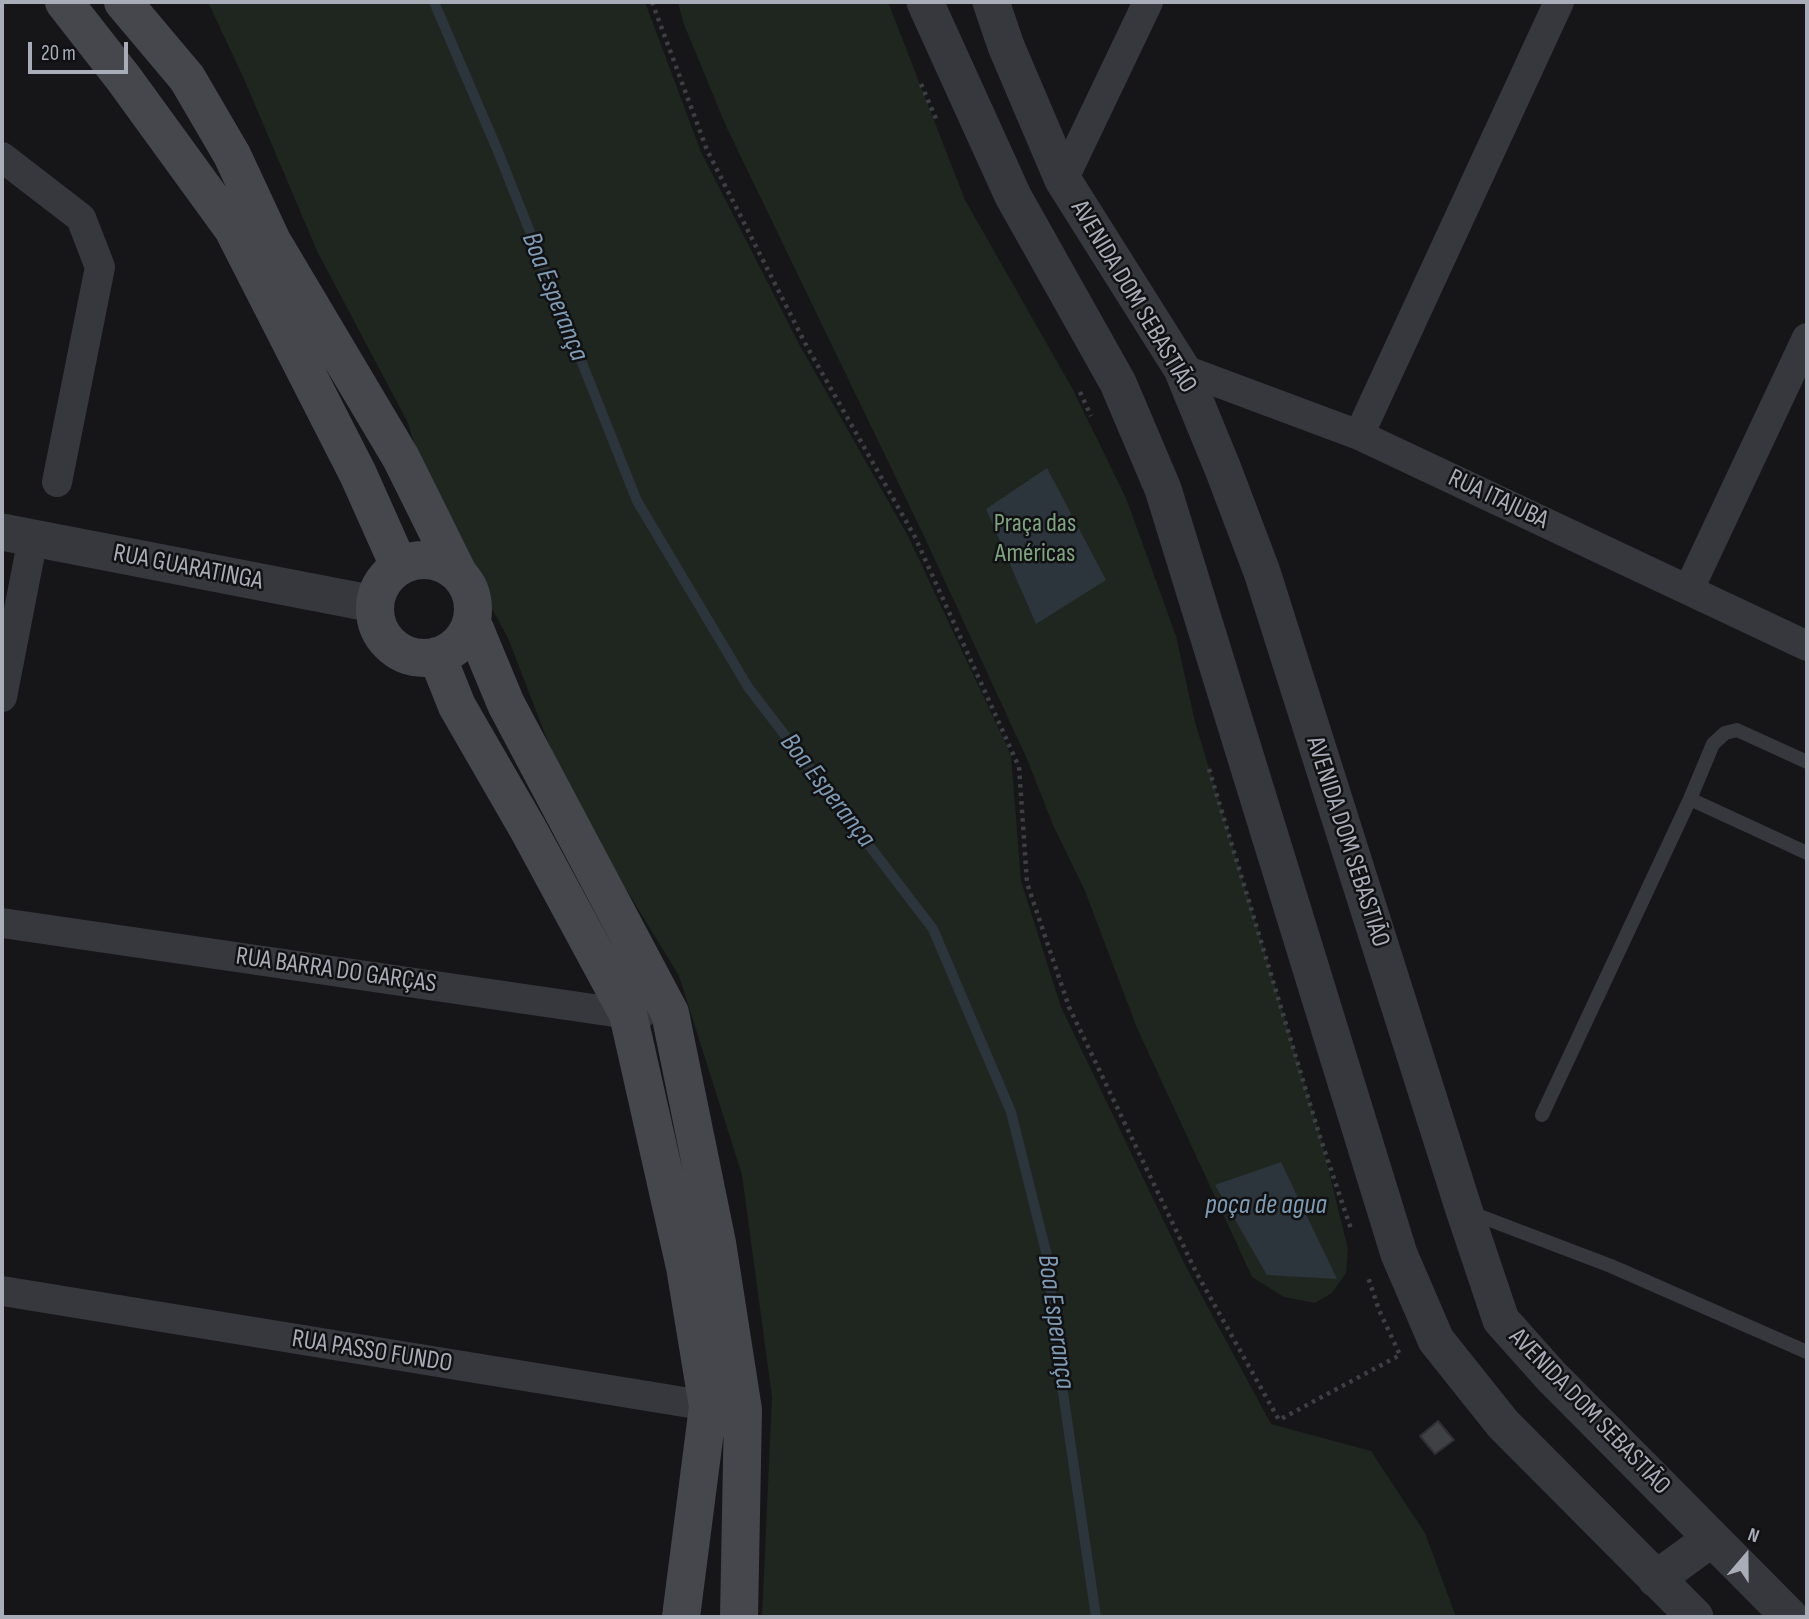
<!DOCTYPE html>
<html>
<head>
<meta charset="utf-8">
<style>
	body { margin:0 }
	#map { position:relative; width:1809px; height:1619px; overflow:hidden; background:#161618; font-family:"Sofia Sans Condensed",sans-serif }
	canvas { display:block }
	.frame { position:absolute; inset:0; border:4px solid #a8adb8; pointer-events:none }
	.north { position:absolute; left:1711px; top:1521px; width:70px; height:70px; -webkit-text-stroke:5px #111113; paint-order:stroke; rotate:20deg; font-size:19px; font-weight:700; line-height:28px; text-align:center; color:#a8adb8 }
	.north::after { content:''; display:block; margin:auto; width:24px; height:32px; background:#a8adb8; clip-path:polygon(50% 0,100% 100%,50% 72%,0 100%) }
	.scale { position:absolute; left:28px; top:42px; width:100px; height:32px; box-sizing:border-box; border:4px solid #a8adb8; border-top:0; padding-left:9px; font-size:21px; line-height:24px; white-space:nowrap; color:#a8adb8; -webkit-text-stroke:5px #111113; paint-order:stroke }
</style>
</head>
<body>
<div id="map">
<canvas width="1809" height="1619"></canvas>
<div class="frame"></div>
<div class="north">N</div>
<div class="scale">20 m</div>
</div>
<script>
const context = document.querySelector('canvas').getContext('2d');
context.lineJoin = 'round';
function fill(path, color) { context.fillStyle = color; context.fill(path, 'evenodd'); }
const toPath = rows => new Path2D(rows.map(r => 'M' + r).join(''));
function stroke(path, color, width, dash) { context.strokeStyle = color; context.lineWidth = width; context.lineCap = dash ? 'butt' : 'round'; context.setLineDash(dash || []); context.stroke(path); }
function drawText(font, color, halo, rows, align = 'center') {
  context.font = font + ' "Sofia Sans Condensed",sans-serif'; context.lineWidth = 5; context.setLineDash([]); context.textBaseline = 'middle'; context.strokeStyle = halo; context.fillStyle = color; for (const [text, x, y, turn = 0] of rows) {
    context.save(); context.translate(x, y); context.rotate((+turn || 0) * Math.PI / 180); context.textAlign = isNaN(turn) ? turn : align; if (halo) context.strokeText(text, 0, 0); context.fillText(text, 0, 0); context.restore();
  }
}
const green = toPath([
	[208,2,645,2,701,152,799,344,908,536,1011,755,1021,881,1061,1007,1184,1263,1271,1424,1371,1451,1425,1533,1456,1617,762,1617,772,1397,742,1175,679,976,607,858,558,768,508,638,429,493,408,423,317,251,244,79],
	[678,2,888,2,965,200,1072,388,1126,498,1176,636,1195,722,1320,1135,1348,1249,1346,1273,1332,1293,1315,1303,1284,1297,1252,1277,1137,1028,1085,891,1053,825,1027,759,924,536,726,126,683,22]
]);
const water = toPath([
	[1047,468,1106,580,1036,624,986,509],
	[1281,1162,1337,1279,1267,1275,1215,1185]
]);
const stream = toPath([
	[434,2,497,149,637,501,748,687,933,929,1011,1112,1047,1256,1060,1372,1096,1617]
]);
const building = toPath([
	[1438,1421,1454,1440,1435,1454,1420,1436,1438,1421]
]);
const path = toPath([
	[652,2,707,150,805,343,915,537,1019,767,1027,883,1069,1007,1196,1272,1279,1420,1400,1355,1379,1310,1368,1277],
	[921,84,937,121],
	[1080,392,1091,416],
	[1209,769,1320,1137,1351,1229]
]);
const service = toPath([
	[1690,799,1807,853],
	[1542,1115,1690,799,1713,744,1725,733,1737,730,1807,762],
	[1469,1212,1611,1266,1807,1352]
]);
const minor = toPath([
	[2,157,81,218,100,267,57,482],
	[1063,180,1148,2],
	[1182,369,1359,435,1807,646],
	[1359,435,1559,2],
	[1689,589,1807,338],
	[2,697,33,538],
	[2,923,628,1014,642,1013],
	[2,1291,727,1409]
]);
const tertiary = toPath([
	[925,2,1013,196,1118,383,1163,489,1399,1254,1436,1340,1503,1424,1695,1617],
	[991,2,1006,46,1063,180,1182,369,1223,469,1262,572,1464,1210,1501,1320,1551,1376,1790,1617],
	[2,532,374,604],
	[1656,1579,1711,1539]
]);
const secondary = toPath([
	[64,2,124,79,233,229,358,474,399,566],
	[123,2,187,78,232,155,272,241,401,458,458,573],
	'375 609a49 49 0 1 1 98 0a49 49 0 1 1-98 0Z',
	[472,622,506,704,670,1013,717,1243,743,1410,739,1617],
	[437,656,457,706,528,829,628,1014,685,1267,708,1407,681,1617]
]);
const streetNames = [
	["AVENIDA DOM SEBASTIÃO",1133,297,59],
	["RUA ITAJUBA",1498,500,25],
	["RUA GUARATINGA",188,568,11],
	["AVENIDA DOM SEBASTIÃO",1347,842,72],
	["RUA BARRA DO GARÇAS",336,971,8],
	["RUA PASSO FUNDO",372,1352,9],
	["AVENIDA DOM SEBASTIÃO",1589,1412,46]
];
const parkNames = [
	["Praça das",1035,524],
	["Américas",1035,554]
];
const waterNames = [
	["Boa Esperança",554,297,68],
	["Boa Esperança",827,791,52],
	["poça de agua",1266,1206],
	["Boa Esperança",1055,1322,82]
];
fill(green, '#1e261f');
fill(water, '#2c353c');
stroke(stream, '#2c353c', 10);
fill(building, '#404145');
stroke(building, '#303034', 2);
stroke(path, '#3d3f44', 4.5, [3.5, 5]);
stroke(service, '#37383d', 14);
stroke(minor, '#37383d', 30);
stroke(tertiary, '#37383d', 37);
stroke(secondary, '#45474d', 38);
drawText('26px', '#a8adb8', '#111113', streetNames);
drawText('26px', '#7fa381', '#111113', parkNames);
drawText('italic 28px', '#7f9bb3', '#111113', waterNames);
</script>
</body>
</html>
